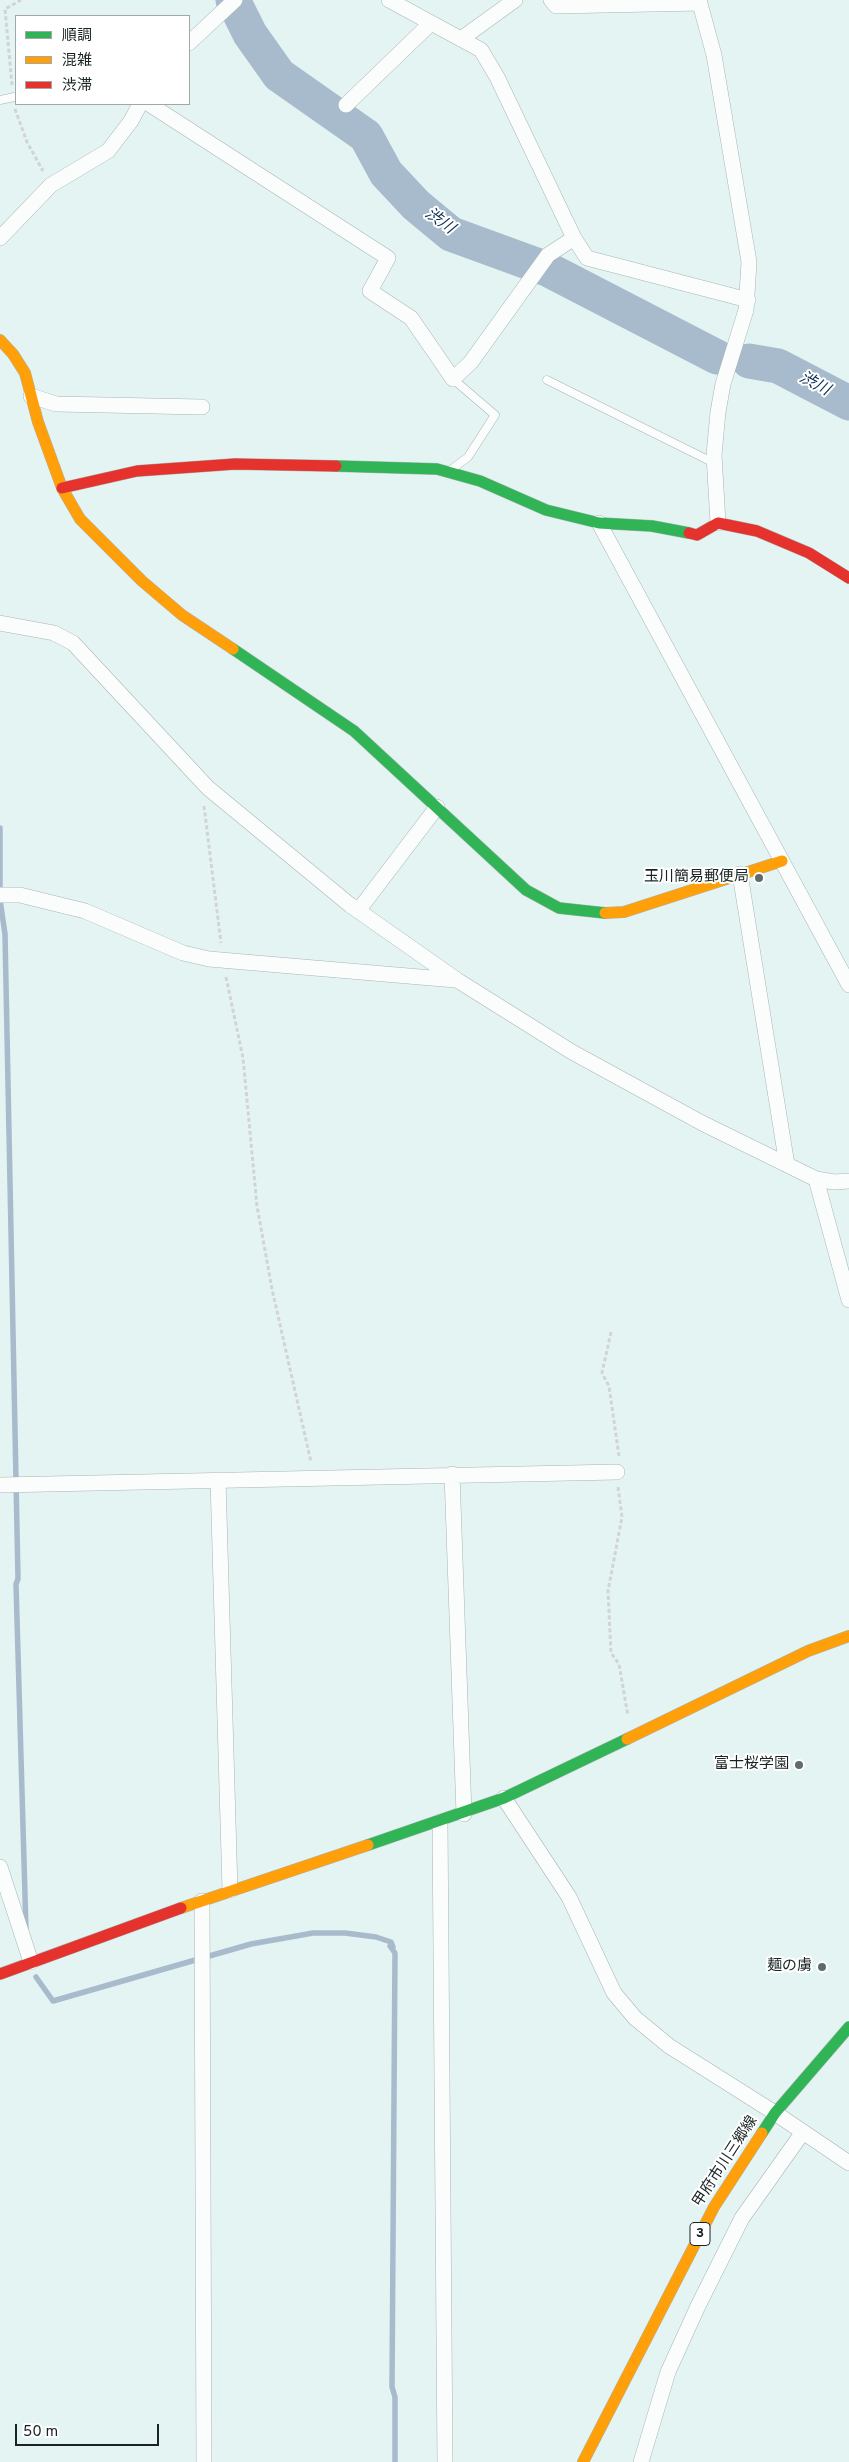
<!DOCTYPE html>
<html>
<head>
<meta charset="utf-8">
<style>
	body { margin:0 }
	#map { position:relative; width:849px; height:2462px; overflow:hidden; background:#e4f4f3; font-family:Overpass,"Noto Sans JP",sans-serif }
	canvas { display:block }
	.legend { position:absolute; left:15px; top:15px; width:175px; height:90px; box-sizing:border-box; background:#fff; border:1px solid #a3a7a7; margin:0; padding:6px 9px; list-style:none; font-size:15px; color:#192323 }
	.legend li { display:flex; align-items:center; gap:10px; height:25px }
	.legend b { width:25px; border:1px solid #a3a7a7 }
	.scale { position:absolute; left:15px; top:2424px; width:144px; height:22px; box-sizing:border-box; border:2px solid #192323; border-top:0; padding-left:6px; font-size:15px; line-height:18px; white-space:nowrap; color:#192323; -webkit-text-stroke:4px #fff; paint-order:stroke }
</style>
</head>
<body>
<div id="map">
<canvas width="849" height="2462"></canvas>
<ul class="legend">
<li><b style="height:6px;background:#30b455"></b>順調</li>
<li><b style="height:6px;background:#ff9f0a"></b>混雑</li>
<li><b style="height:6px;background:#e5322d"></b>渋滞</li>
</ul>
<div class="scale">50 m</div>
</div>
<script>
const context = document.querySelector('canvas').getContext('2d');
context.lineJoin = 'round';
const toPath = rows => new Path2D(rows.map(r => 'M' + r).join(''));
function stroke(path, color, width, dash) { context.strokeStyle = color; context.lineWidth = width; context.lineCap = dash ? 'butt' : 'round'; context.setLineDash(dash || []); context.stroke(path); }
function drawText(font, color, halo, rows, align = 'center') {
  context.font = font + ' Overpass,"Noto Sans JP",sans-serif'; context.lineWidth = 4; context.setLineDash([]); context.textBaseline = 'middle'; context.strokeStyle = halo; context.fillStyle = color; for (const [text, x, y, turn = 0] of rows) {
    context.save(); context.translate(x, y); context.rotate((+turn || 0) * Math.PI / 180); context.textAlign = isNaN(turn) ? turn : align; if (halo) context.strokeText(text, 0, 0); context.fillText(text, 0, 0); context.restore();
  }
}
const stream = toPath([
	[0,828,0,900,5,934,18,1579,16,1584,26,1930],
	[36,1977,53,2001,251,1944,313,1933,345,1933,376,1937,391,1942,393,1947,390,1946,395,1953,392,2387,395,2397,395,2462]
]);
const river = toPath([
	[233,0,250,34,279,75,366,136,386,173,416,205,451,234,547,269,717,357],
	[749,361,778,366,849,403]
]);
const path = toPath([
	[12,85,5,9,21,0],
	[15,109,27,142,43,171],
	[204,806,221,943],
	[226,977,243,1058,257,1206,272,1289,311,1462],
	[611,1332,602,1373,609,1386,619,1456],
	[618,1487,622,1517,608,1591,611,1653,619,1664,628,1716]
]);
const lane = toPath([
	[0,100,14,97],
	[547,380,714,463],
	[452,469,468,457,495,415,453,379]
]);
const street = toPath([
	[389,0,481,50,497,77,574,238,587,258,748,300],
	[551,0,556,6,700,3],
	[699,0,714,55,749,262,746,310,723,384,718,412,714,455,718,523],
	[461,39,515,0],
	[189,43,235,0],
	[149,104,388,258,370,291,411,318,453,379,471,362,548,255,574,238],
	[346,105,431,23],
	[0,238,51,185,108,151,131,121,140,104],
	[31,396,56,404,202,407],
	[599,523,849,985],
	[0,623,54,633,73,643,208,788,350,905,457,980,572,1052,702,1123,816,1179,834,1182,849,1181],
	[740,874,787,1165],
	[0,895,20,895,85,911,183,953,209,959,455,980],
	[358,911,437,807],
	[816,1179,849,1300],
	[452,1474,464,1814],
	[218,1480,230,1890],
	[0,1485,617,1472],
	[504,1798,569,1897,614,1993,635,2018,669,2046,775,2113,849,2163],
	[440,1822,445,2462],
	[0,1867,31,1962],
	[202,1901,204,2462],
	[641,2462,668,2372,698,2306,742,2218,803,2132]
]);
const fast = toPath([
	[336,466,437,469,480,481,546,510,599,523,652,526,689,533],
	[233,649,354,731,526,890,559,908,605,913],
	[368,1845,504,1798,627,1739],
	[762,2133,775,2113,849,2027]
]);
const slow = toPath([
	[0,340,13,354,25,373,38,422,62,488,80,519,142,581,182,615,233,649],
	[605,913,624,912,782,861],
	[627,1739,808,1651,849,1636],
	[181,1908,368,1845],
	[583,2462,714,2207,762,2133]
]);
const jam = toPath([
	[62,488,137,471,235,464,336,466],
	[689,533,697,535,718,523,757,531,809,553,849,578],
	[0,1974,181,1908]
]);
const markers = [
	[759,878,5,"#606c6c"],
	[799,1765,5,"#606c6c"],
	[822,1967,5,"#606c6c"]
];
const shields = [
	[700,2234,20]
];
const shieldNames = [
	["3",700,2234]
];
const poiNames = [
	["玉川簡易郵便局",749,878],
	["富士桜学園",789,1765],
	["麺の虜",812,1967]
];
const streetNames = [
	["甲府市川三郷線",726,2162,-57]
];
const waterNames = [
	["渋川",439,222,36],
	["渋川",814,385,28]
];
stroke(stream, '#a7bbcd', 5.5);
stroke(river, '#a7bbcd', 35);
stroke(lane, '#a8b4b3', 9);
stroke(street, '#a8b4b3', 16);
stroke(fast, '#a8b4b3', 12);
stroke(slow, '#a8b4b3', 12);
stroke(jam, '#a8b4b3', 12);
stroke(path, '#d0d5d4', 3, [4, 2.5]);
stroke(lane, '#fbfdfd', 8);
stroke(street, '#fbfdfd', 15);
stroke(fast, '#30b455', 11);
stroke(slow, '#ff9f0a', 11);
stroke(jam, '#e5322d', 11);
for (const [x, y, r, color] of markers) { const dot = new Path2D(); dot.arc(x, y, r, 0, 2 * Math.PI); context.fillStyle = color; context.fill(dot); stroke(dot, '#fff', 2); }
for (const [x, y, w] of shields) { const box = new Path2D(); box.roundRect(x - w / 2, y - 11.5, w, 23, 4); context.fillStyle = '#fff'; context.fill(box); stroke(box, '#192323', 1); }
drawText('bold 14px', '#192323', null, shieldNames);
drawText('15px', '#192323', '#fff', poiNames, 'right');
drawText('15px', '#192323', '#fff', streetNames);
drawText('italic 16px', '#113256', '#fff', waterNames);
</script>
</body>
</html>
